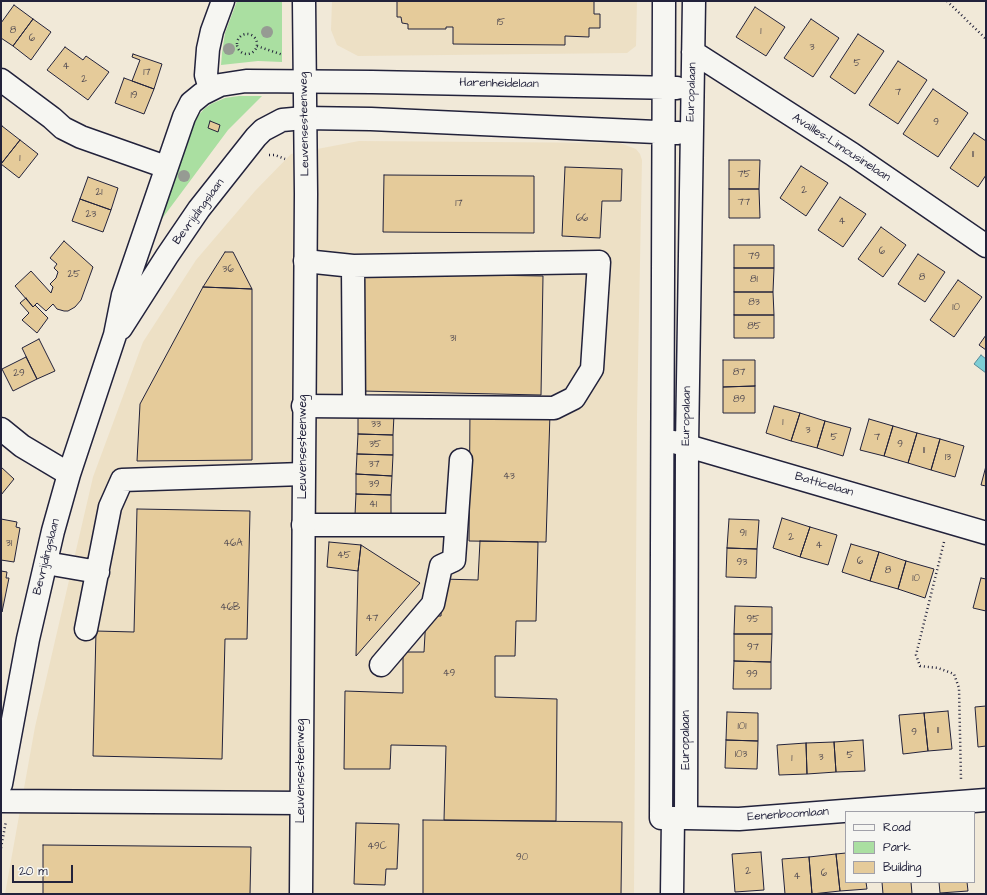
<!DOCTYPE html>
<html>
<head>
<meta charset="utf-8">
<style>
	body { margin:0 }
	#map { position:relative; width:987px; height:895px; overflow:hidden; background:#f1e9d8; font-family:"Architects Daughter",sans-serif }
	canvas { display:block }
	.frame { position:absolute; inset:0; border:2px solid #22223b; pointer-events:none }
	.legend { position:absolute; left:845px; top:811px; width:130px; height:72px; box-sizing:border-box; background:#f6f6f2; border:1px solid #a1a1a9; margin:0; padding:5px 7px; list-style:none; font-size:12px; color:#22223b }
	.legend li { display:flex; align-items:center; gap:8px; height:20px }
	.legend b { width:20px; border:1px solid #a1a1a9 }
	.scale { position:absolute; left:12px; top:865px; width:61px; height:18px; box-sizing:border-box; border:2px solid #22223b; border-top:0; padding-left:5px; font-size:12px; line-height:14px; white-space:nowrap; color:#22223b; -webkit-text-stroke:3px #f6f6f2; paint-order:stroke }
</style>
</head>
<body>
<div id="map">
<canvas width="987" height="895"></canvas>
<div class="frame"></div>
<ul class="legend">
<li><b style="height:5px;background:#f6f6f2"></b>Road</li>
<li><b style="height:11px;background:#aadfa1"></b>Park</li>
<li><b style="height:11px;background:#e5cb9a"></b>Building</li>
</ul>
<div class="scale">20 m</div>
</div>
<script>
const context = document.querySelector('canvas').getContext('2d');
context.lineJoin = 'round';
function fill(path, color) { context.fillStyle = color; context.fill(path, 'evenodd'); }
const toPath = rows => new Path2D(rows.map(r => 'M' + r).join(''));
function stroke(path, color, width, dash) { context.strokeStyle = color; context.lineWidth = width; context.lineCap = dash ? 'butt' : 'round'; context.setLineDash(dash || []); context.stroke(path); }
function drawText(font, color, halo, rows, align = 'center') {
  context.font = font + ' "Architects Daughter",sans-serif'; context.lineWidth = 3.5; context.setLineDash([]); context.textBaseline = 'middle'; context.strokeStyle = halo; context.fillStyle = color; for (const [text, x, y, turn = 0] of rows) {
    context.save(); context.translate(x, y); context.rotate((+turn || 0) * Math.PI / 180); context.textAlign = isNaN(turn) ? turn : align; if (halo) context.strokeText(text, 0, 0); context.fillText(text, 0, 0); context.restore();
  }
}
const built = toPath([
	[332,1,637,1,636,46,627,53,358,56,337,45,331,30],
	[359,141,620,143,636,149,640,154,642,160,637,416,634,894,5,894,35,727,93,477,143,342,196,260,255,191,291,154]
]);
const green = toPath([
	[237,1,282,1,282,62,258,61,221,65,222,53,225,33],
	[239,96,262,96,228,130,161,220,193,126,198,116,204,109,211,104,225,98]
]);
const water = toPath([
	[981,355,986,359,986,373,974,364,981,355]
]);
const building = toPath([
	[397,1,594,1,594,14,600,14,600,28,589,28,589,37,565,36,565,45,453,44,453,27,446,27,446,29,408,29,408,24,402,23,401,17,397,17,397,1],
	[14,5,33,19,13,46,1,38,1,23,14,5],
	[755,7,785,27,766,56,736,37,755,7],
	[33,19,51,32,31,60,13,46,33,19],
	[811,19,839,38,813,77,784,58,811,19],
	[858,34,884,51,855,94,830,77,858,34],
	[65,47,83,60,86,56,109,72,88,100,47,70,65,47],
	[133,54,162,64,154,89,132,81,140,60,132,57,133,54],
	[898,61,927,80,898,124,869,105,898,61],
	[124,78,154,89,144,114,115,103,124,78],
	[933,89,968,113,938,157,903,134,933,89],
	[210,121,220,125,218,132,208,128,210,121],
	[2,126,20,140,1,164,1,128,2,126],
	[974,133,986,141,986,175,978,187,950,168,974,133],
	[20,140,38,154,19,178,1,164,20,140],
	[729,160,760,160,759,189,729,189,729,160],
	[801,166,828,183,806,216,780,198,801,166],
	[565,167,622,169,621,201,602,201,600,238,562,236,565,167],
	[384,175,534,176,534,233,383,232,384,175],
	[88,177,118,188,111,210,80,199,88,177],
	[729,189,759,189,760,218,729,218,729,189],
	[840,197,866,214,843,247,818,230,840,197],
	[80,199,111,210,103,232,72,221,80,199],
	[881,227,906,245,883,277,858,259,881,227],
	[64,241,93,267,81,300,75,307,68,311,64,311,57,309,53,304,46,311,37,303,33,307,15,286,31,271,51,293,53,287,50,284,56,278,58,272,54,268,57,264,50,258,64,241],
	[734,245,774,245,774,268,734,268,734,245],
	[225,252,233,252,252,289,203,287,225,252],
	[918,254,945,272,925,302,898,284,918,254],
	[734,268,774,268,773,292,734,292,734,268],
	[364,273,543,276,541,395,362,391,364,273],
	[958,280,982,297,954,337,930,320,958,280],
	[203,287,252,289,252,460,137,461,140,404,203,287],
	[734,292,773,292,774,315,734,315,734,292],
	[26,298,33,307,35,305,48,318,37,333,22,320,29,313,20,303,26,298],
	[734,315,774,315,774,338,734,338,734,315],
	[986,335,986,350,979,345,986,335],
	[39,339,55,371,37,379,22,348,39,339],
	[26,357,37,379,13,391,2,369,26,357],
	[723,360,755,360,755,386,723,387,723,360],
	[755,386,755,413,723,413,723,387,755,386],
	[774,406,800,413,791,441,766,433,774,406],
	[470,410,550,413,546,542,469,541,470,410],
	[800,413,825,421,817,448,791,441,800,413],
	[358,414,394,415,393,435,358,434,358,414],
	[869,419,893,426,884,456,860,450,869,419],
	[825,421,851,428,843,456,817,448,825,421],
	[893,426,917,433,908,463,884,456,893,426],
	[917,433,940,439,931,470,908,463,917,433],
	[358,434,393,435,393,455,357,454,358,434],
	[940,439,964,446,955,477,931,470,940,439],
	[357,454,393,455,392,476,356,474,357,454],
	[986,466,986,486,981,485,986,466],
	[1,467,14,479,1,495,1,467],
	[356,474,392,476,391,495,356,494,356,474],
	[356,494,391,495,391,515,355,515,356,494],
	[137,509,250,511,247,639,225,639,222,759,93,756,96,631,134,632,137,509],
	[782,518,810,527,800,557,773,548,782,518],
	[1,519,17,522,16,527,20,528,14,562,1,560,1,519],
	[729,519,759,520,757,549,727,548,729,519],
	[810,527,837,535,828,565,800,557,810,527],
	[480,541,538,542,536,621,516,621,515,656,495,656,495,697,557,699,556,821,444,820,446,746,391,745,390,769,344,769,345,691,403,693,403,652,424,652,426,616,441,616,442,579,478,580,480,541],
	[329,542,361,545,358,571,327,567,329,542],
	[851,544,879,552,870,581,842,572,851,544],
	[361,545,420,583,356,656,358,571,361,545],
	[727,548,757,549,756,578,726,577,727,548],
	[879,552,906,561,898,589,870,581,879,552],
	[906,561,934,569,925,598,898,589,906,561],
	[1,571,7,572,6,578,9,578,2,612,1,571],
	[981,578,986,579,986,611,973,608,981,578],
	[735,606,772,607,772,634,734,634,735,606],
	[734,634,772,634,771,662,734,661,734,634],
	[734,661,771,662,771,689,733,689,734,661],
	[986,706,986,746,978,747,975,707,986,706],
	[948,711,952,749,928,751,924,713,948,711],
	[727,712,758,713,758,741,726,740,727,712],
	[924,713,928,751,903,754,899,715,924,713],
	[726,740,758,741,757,769,725,768,726,740],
	[863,740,865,771,836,772,834,742,863,740],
	[834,742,836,772,807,774,806,743,834,742],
	[806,743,807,774,779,775,777,745,806,743],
	[423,820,622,822,621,894,423,894,423,820],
	[356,823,399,824,397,869,386,869,385,885,354,884,356,823],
	[43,845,251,847,250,894,43,894,43,845],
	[761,852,764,890,735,892,732,854,761,852],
	[846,853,846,882,866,882,867,889,840,891,836,854,846,853],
	[836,854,840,891,812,894,809,857,836,854],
	[809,857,812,894,785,894,782,859,809,857],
	[882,882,911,882,912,894,883,894,882,882],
	[939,882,967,882,968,891,940,893,939,882]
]);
const path = toPath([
	[947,1,986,39],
	'237 44a10 10 0 1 1 20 0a10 10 0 1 1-20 0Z',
	[257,46,283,55],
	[269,155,275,155,285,159],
	[944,542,916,655,920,666,938,668,954,674,959,688,961,780],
	[1,848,6,821]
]);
const minor = toPath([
	[664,1,661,818,686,818,687,445,694,1],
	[693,52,852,154,986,246],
	[1,80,52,118,63,128,81,137,166,167],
	[210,89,206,75,208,49,212,31,223,1],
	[305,261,353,266,354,405],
	[121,328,167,256,199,209,256,137,263,130,282,120,304,118,371,119,678,133],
	[303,406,554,408,574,398,592,369,599,262,353,266],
	[1,429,22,446,69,474],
	[674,442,986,533],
	[303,525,456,525],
	[46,563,98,572],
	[86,629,110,507,122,480,303,474],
	[381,665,433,604,441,566,454,560,461,460],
	[1,784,28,639,53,531,69,474,115,335,123,295,184,117,191,103,202,94,220,85,246,81,372,82,677,88],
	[1,801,301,803],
	[686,818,739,819,986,800],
	[672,894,673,818]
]);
const major = toPath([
	[301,894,306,194,304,1]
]);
const trees = [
	[267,32],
	[229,49],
	[184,176]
];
const numberNames = [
	["15",501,23],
	["8",13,31],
	["1",761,32],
	["6",32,39],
	["3",812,48],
	["5",857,64],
	["4",66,67],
	["17",147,73],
	["2",84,80],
	["7",898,93],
	["19",134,96],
	["9",936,123],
	["11",973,155],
	["1",20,159],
	["75",744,175],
	["2",804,191],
	["21",99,193],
	["77",744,203],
	["17",459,204],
	["23",91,215],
	["66",582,219],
	["4",842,222],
	["6",882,252],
	["79",754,257],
	["36",228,270],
	["25",74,275],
	["8",922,278],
	["81",754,280],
	["83",754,303],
	["10",956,308],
	["85",754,327],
	["31",453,339],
	["87",739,373],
	["29",19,374],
	["89",739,400],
	["1",783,423],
	["33",376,425],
	["3",808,431],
	["5",834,438],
	["7",877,438],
	["35",375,445],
	["9",900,445],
	["11",924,451],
	["13",948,458],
	["37",374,465],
	["43",509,477],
	["39",374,485],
	["41",373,505],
	["91",743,534],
	["2",791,538],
	["31",9,544],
	["46A",233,544],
	["4",819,546],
	["45",344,556],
	["6",860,562],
	["93",742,563],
	["8",888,571],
	["10",916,579],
	["46B",230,608],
	["47",372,619],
	["95",753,620],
	["97",753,648],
	["49",449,674],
	["99",752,675],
	["101",742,727],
	["11",938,731],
	["9",914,733],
	["103",741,755],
	["5",850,756],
	["3",821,758],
	["1",792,759],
	["49C",377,847],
	["90",522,858],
	["2",748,872],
	["6",824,874],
	["4",797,877]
];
const streetNames = [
	["Harenheidelaan",499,84,1],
	["Europalaan",692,92,-88],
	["Leuvensesteenweg",305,124,-91],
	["Availles-Limousinelaan",841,148,33],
	["Bevrijdingslaan",199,212,-54],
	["Europalaan",687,416,-89],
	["Leuvensesteenweg",303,447,-90],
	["Batticelaan",824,485,16],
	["Bevrijdingslaan",47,557,-76],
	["Europalaan",686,740,-90],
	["Leuvensesteenweg",301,771,-90],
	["Eenenboomlaan",788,815,-4]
];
fill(built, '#ede0c5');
fill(green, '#aadfa1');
fill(water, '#7dced5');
stroke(water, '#598997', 1);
fill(building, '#e5cb9a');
stroke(building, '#22223b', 1);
stroke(minor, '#22223b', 25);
stroke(major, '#22223b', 25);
stroke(path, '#22223b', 2.5, [1, 3]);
stroke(minor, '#f6f6f2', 22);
stroke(major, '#f6f6f2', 22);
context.fillStyle = '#969b93';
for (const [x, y] of trees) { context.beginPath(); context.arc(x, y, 6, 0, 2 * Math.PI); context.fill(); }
drawText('10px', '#534c53', null, numberNames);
drawText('12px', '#22223b', '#f6f6f2', streetNames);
</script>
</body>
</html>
